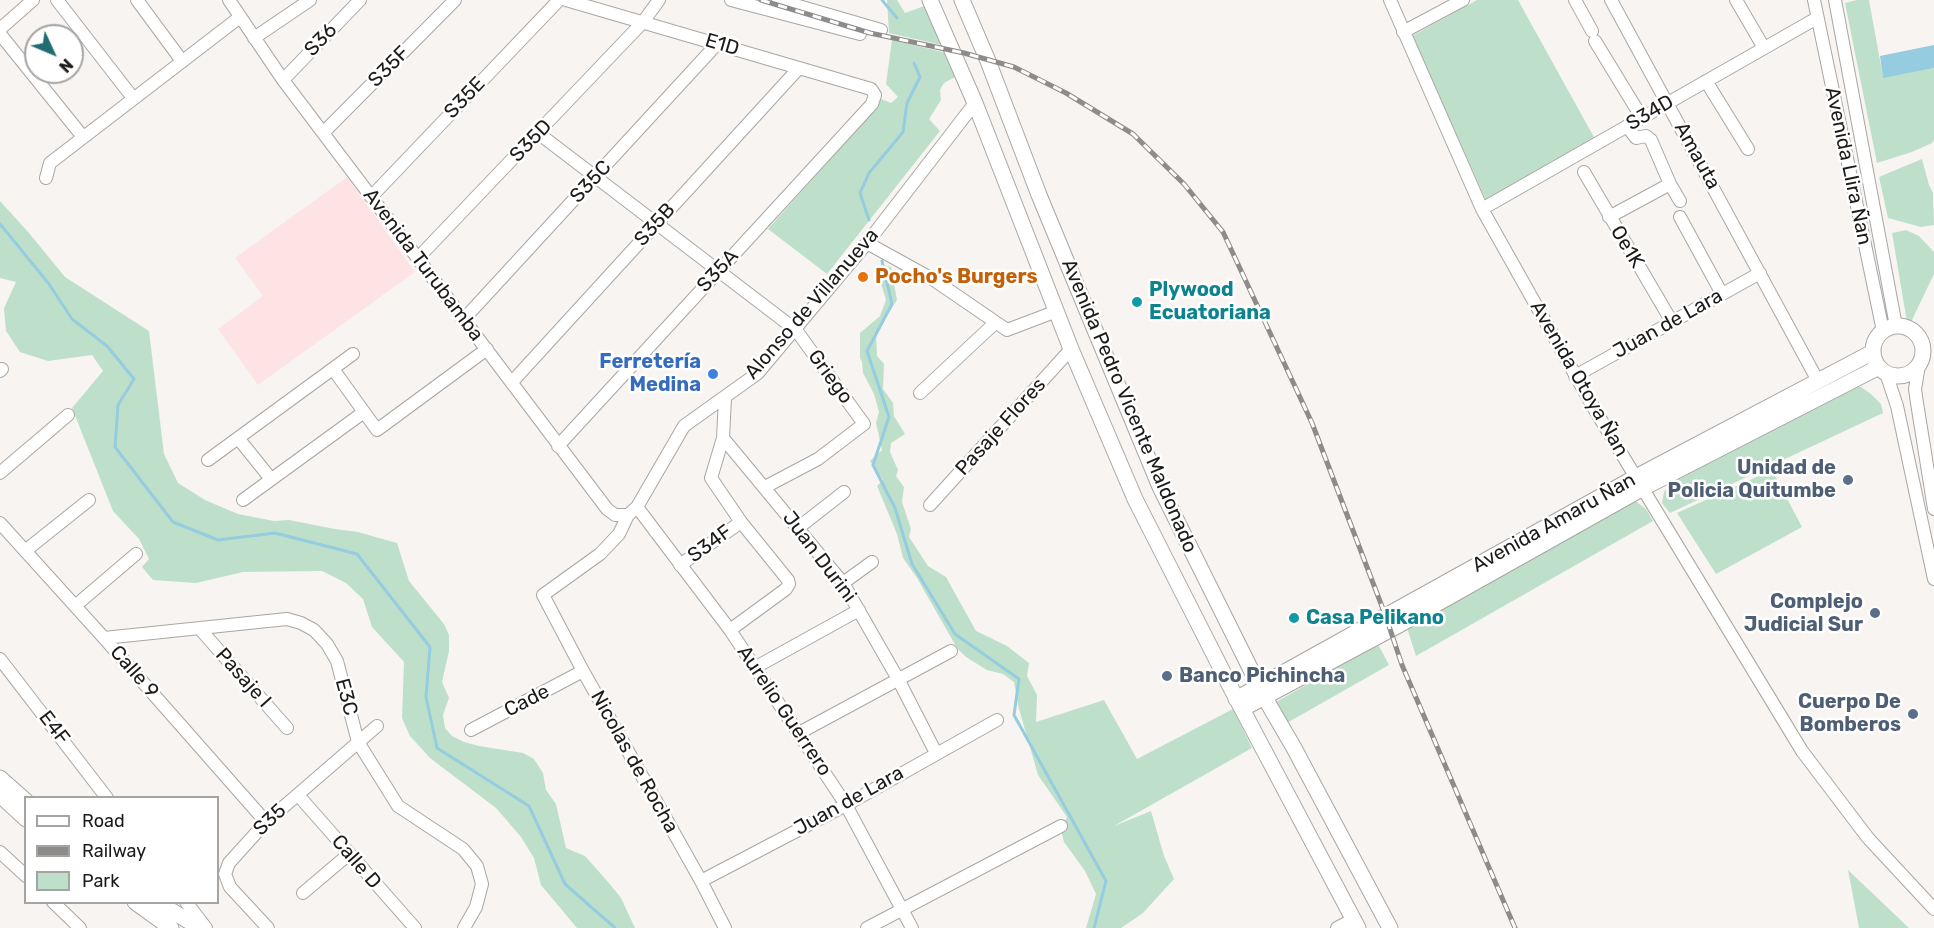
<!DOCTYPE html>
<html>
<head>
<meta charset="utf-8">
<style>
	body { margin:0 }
	#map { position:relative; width:1934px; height:928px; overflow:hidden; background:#f8f4f1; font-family:Rubik,sans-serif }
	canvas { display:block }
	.legend { position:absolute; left:24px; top:796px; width:195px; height:108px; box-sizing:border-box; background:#fff; border:2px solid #a4a4a3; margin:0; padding:8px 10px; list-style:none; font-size:18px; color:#1c1b1a }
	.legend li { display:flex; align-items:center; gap:12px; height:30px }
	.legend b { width:30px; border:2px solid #a4a4a3 }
	.north { position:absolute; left:24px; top:24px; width:60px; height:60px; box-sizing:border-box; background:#fff; border:2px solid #a4a4a3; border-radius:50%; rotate:134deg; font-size:16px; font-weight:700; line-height:24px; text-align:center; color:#1c1b1a }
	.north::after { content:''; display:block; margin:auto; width:21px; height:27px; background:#226d72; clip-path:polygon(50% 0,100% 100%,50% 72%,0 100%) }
</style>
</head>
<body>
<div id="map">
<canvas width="1934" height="928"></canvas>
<ul class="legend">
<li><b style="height:8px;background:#fff"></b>Road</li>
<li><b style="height:8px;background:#8e8c8a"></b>Railway</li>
<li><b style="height:16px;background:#bee0ca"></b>Park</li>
</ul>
<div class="north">N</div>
</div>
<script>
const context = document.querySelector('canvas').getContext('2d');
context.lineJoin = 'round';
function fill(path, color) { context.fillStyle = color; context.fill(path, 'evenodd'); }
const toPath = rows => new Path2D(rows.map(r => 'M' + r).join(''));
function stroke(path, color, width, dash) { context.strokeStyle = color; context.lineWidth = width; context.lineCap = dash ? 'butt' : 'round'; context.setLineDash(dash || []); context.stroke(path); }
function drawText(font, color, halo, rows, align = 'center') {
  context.font = font + ' Rubik,sans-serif'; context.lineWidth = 5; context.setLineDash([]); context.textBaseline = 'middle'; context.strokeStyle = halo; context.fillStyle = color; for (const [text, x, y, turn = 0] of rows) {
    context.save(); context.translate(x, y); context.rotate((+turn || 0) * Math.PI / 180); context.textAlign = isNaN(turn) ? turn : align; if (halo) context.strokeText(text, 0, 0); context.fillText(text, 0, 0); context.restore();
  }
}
const education = toPath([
	[347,177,415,272,258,385,218,329,263,296,235,258]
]);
const green = toPath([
	[887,0,897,0,905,13,927,5,946,46,889,33],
	[1477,0,1518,0,1595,139,1486,200,1412,36],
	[1857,0,1869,0,1883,77,1934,68,1934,140,1932,143,1912,152,1877,163,1845,3],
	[892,40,947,53,957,76,944,83,940,90,941,100,929,119,940,131,827,274,768,229,834,155,881,99,891,103,898,97,886,84],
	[1922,159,1929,185,1933,193,1934,225,1921,227,1888,218,1879,177],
	[0,201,29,233,65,277,149,331,164,454,178,483,205,500,238,514,274,521,289,520,335,529,358,532,397,543,409,581,444,624,449,635,449,651,442,682,449,698,443,715,445,728,452,736,464,742,479,746,523,753,534,759,543,773,546,790,556,804,566,848,585,856,609,883,621,898,635,928,577,928,541,885,534,858,521,837,496,808,430,758,410,736,402,718,404,662,372,627,363,599,346,583,322,571,243,572,196,583,153,580,142,567,149,559,139,539,113,511,72,408,103,371,92,355,48,361,20,352,6,331,4,308,16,282,0,278],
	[1906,230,1919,236,1934,252,1934,274,1910,324,1907,322,1892,233],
	[883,265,891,267,897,300,876,332,877,356,884,364,883,389,893,403,894,416,905,434,891,443,890,452,898,470,896,476,904,487,902,502,911,529,909,537,928,566,946,577,976,631,1007,646,1029,663,1027,676,1037,695,1036,722,1104,700,1137,759,1233,709,1252,748,1114,826,1151,811,1164,856,1174,879,1143,913,1121,928,1086,928,1096,894,1085,871,1064,842,1061,830,1067,817,1038,775,1019,709,1014,682,1003,674,987,670,966,657,957,648,917,578,903,558,897,534,877,486,883,480,870,461,882,450,876,423,879,412,874,394,863,373,862,362,860,358,860,333,880,316,886,300,876,267],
	[1855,387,1861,387,1871,394,1881,404,1883,413,1670,513,1662,503,1664,492,1676,477],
	[1772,470,1802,527,1716,574,1677,513],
	[1634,500,1646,509,1653,521,1416,656,1407,628],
	[1378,644,1389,665,1285,724,1276,702],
	[1848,870,1909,928,1859,928]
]);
const water = toPath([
	[1934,45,1934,68,1883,78,1880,56]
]);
const stream = toPath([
	[882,0,897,18],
	[869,220,860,193,869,173,903,132,907,103,920,77,914,63],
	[0,224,49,284,72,319,107,346,134,379,118,405,115,447,173,522,218,540,275,533,357,554,430,647,426,697,437,748,529,806,565,884,615,928],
	[882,261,892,304,867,351,889,417,873,465,895,508,912,564,955,634,1019,679,1014,715,1106,881,1094,928]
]);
const minor = toPath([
	[57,0,133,98],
	[137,0,182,61],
	[229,0,283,80,607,509,615,515,628,515],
	[731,0,860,34],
	[778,0,881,30],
	[1390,0,1482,209,1595,410,1802,751,1868,838,1934,909],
	[1575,0,1592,31],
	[1611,0,1818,381],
	[1736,0,1764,48],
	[1814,0,1883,331],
	[1835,0,1896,326],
	[0,29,33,0],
	[1403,32,1463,0],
	[0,34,83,137],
	[254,38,310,0],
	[1595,41,1642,118],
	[283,80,360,0],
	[1706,81,1748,149],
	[1627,126,1636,138,1646,136,1651,140,1670,184,1680,201],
	[323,133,455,0],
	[538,133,796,330,864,424,818,459,765,487],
	[1584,172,1672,322],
	[46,178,50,163,240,17],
	[371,197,559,0],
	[1482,209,1817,18],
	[1609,217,1670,184],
	[1680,217,1722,294],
	[867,243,934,280,1007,330,1057,311],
	[418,258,643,22,659,0],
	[464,319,717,44],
	[1919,365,1915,389,1917,403,1934,509],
	[333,369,377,430,487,349],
	[0,371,2,369],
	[1886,373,1897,406,1934,579],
	[1575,376,1760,273],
	[512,382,799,68],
	[920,393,995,323],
	[725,398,723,438,843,583,898,679,936,753],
	[238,438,271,479],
	[723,438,711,478,741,522,788,580,789,584,786,589,730,630],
	[558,446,872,104,875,95,871,89,566,0],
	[208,460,353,354],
	[0,473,68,415],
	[243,500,364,412],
	[930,505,1071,349],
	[637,507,730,630,846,805,912,928],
	[0,523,104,638,266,822],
	[798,528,844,492],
	[25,551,89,500],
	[680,565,741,522],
	[843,583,872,562],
	[75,606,136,554],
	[200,629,287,728],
	[104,638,287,619,301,623,314,630,327,644,337,661,358,742,398,806,463,849,477,866,482,884,476,907,464,928],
	[0,659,107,798],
	[756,667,859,610],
	[471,730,583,671],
	[799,733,951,651],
	[298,795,415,928],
	[0,852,26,876],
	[701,881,846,805,997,720],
	[303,893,349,854],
	[53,902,80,928],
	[186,902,206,928],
	[268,928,230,887,225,874,229,863,266,822,377,726],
	[725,928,701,881,583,671,543,595,600,554,619,534,628,515,637,507,684,426,758,373,867,243,975,103],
	[867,928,1061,826],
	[1337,928,1354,919]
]);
const major = toPath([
	[930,0,975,103,1071,349,1135,499,1232,690,1358,928],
	[962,0,988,61,1039,195,1160,487,1265,698,1294,748,1390,928],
	'1873 351a25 25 0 1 1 50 0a25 25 0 1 1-50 0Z',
	[1236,699,1636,477,1873,352],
	[1242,709,1399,625,1643,488,1879,367],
	[0,778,26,801],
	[0,795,26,819],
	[135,902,171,928],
	[157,902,200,928]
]);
const rail = toPath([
	[761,0,870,33,964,53,1014,67,1066,93,1133,134,1184,184,1223,232,1312,423,1386,617,1402,665,1515,928]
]);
const markers = [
	[863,277,6,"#e8710a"],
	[1137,302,6,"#0f9aa8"],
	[713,374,6,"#3f7fe0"],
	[1848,480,6,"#5c6f8a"],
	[1875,613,6,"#5c6f8a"],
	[1294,618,6,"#0f9aa8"],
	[1167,676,6,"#5c6f8a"],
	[1913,714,6,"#5c6f8a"]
];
const streetNames = [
	["S36",321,40,-46],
	["E1D",722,45,16],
	["S35F",389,67,-45],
	["S35E",465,98,-46],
	["S34D",1650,113,-30],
	["S35D",531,141,-46],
	["Amauta",1697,156,61],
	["Avenida Llira Ñan",1848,166,78],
	["S35C",591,182,-47],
	["S35B",655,225,-48],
	["Oe1K",1627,247,59],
	["Avenida Turubamba",423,265,53],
	["S35A",718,271,-47],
	["Alonso de Villanueva",812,304,-49],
	["Juan de Lara",1668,324,-29],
	["Griego",830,377,54],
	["Avenida Otoya Ñan",1579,379,60],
	["Avenida Pedro Vicente Maldonado",1129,406,67],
	["Pasaje Flores",1001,427,-48],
	["Avenida Amaru Ñan",1554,523,-29],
	["S34F",710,544,-36],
	["Juan Durini",819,557,53],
	["Calle 9",134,672,49],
	["Pasaje I",243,678,48],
	["E3C",346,697,75],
	["Cade",527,701,-27],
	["Aurelio Guerrero",784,711,56],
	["E4F",54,728,52],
	["Nicolas de Rocha",634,762,61],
	["Juan de Lara",849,801,-29],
	["S35",270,820,-43],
	["Calle D",356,862,49]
];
const foodNames = [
	["Pocho's Burgers",875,277]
];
const cultureNames = [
	["Plywood",1149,290],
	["Ecuatoriana",1149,313],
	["Casa Pelikano",1306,618]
];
const shopNames = [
	["Ferretería",701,362],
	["Medina",701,385]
];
const serviceNames = [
	["Unidad de",1836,468],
	["Policia Quitumbe",1836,491],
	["Complejo",1863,602],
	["Judicial Sur",1863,625],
	["Banco Pichincha",1179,676,"left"],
	["Cuerpo De",1901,702],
	["Bomberos",1901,725]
];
fill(education, '#fee3e5');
fill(green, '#bee0ca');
fill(water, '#95cce0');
stroke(stream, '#95cce0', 3);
stroke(minor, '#a9a6a3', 14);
stroke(major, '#a9a6a3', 17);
stroke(minor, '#fff', 12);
stroke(major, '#fff', 15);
stroke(rail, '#8e8c8a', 5);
stroke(rail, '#fff', 3, [9]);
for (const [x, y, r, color] of markers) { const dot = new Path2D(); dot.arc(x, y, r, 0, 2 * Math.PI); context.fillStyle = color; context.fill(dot); stroke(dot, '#fff', 2); }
drawText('20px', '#1c1b1a', '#fff', streetNames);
drawText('bold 20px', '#c56008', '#fff', foodNames, 'left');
drawText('bold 20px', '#0d838f', '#fff', cultureNames, 'left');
drawText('bold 20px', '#366cbe', '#fff', shopNames, 'right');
drawText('bold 20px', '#4e5e75', '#fff', serviceNames, 'right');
</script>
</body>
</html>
